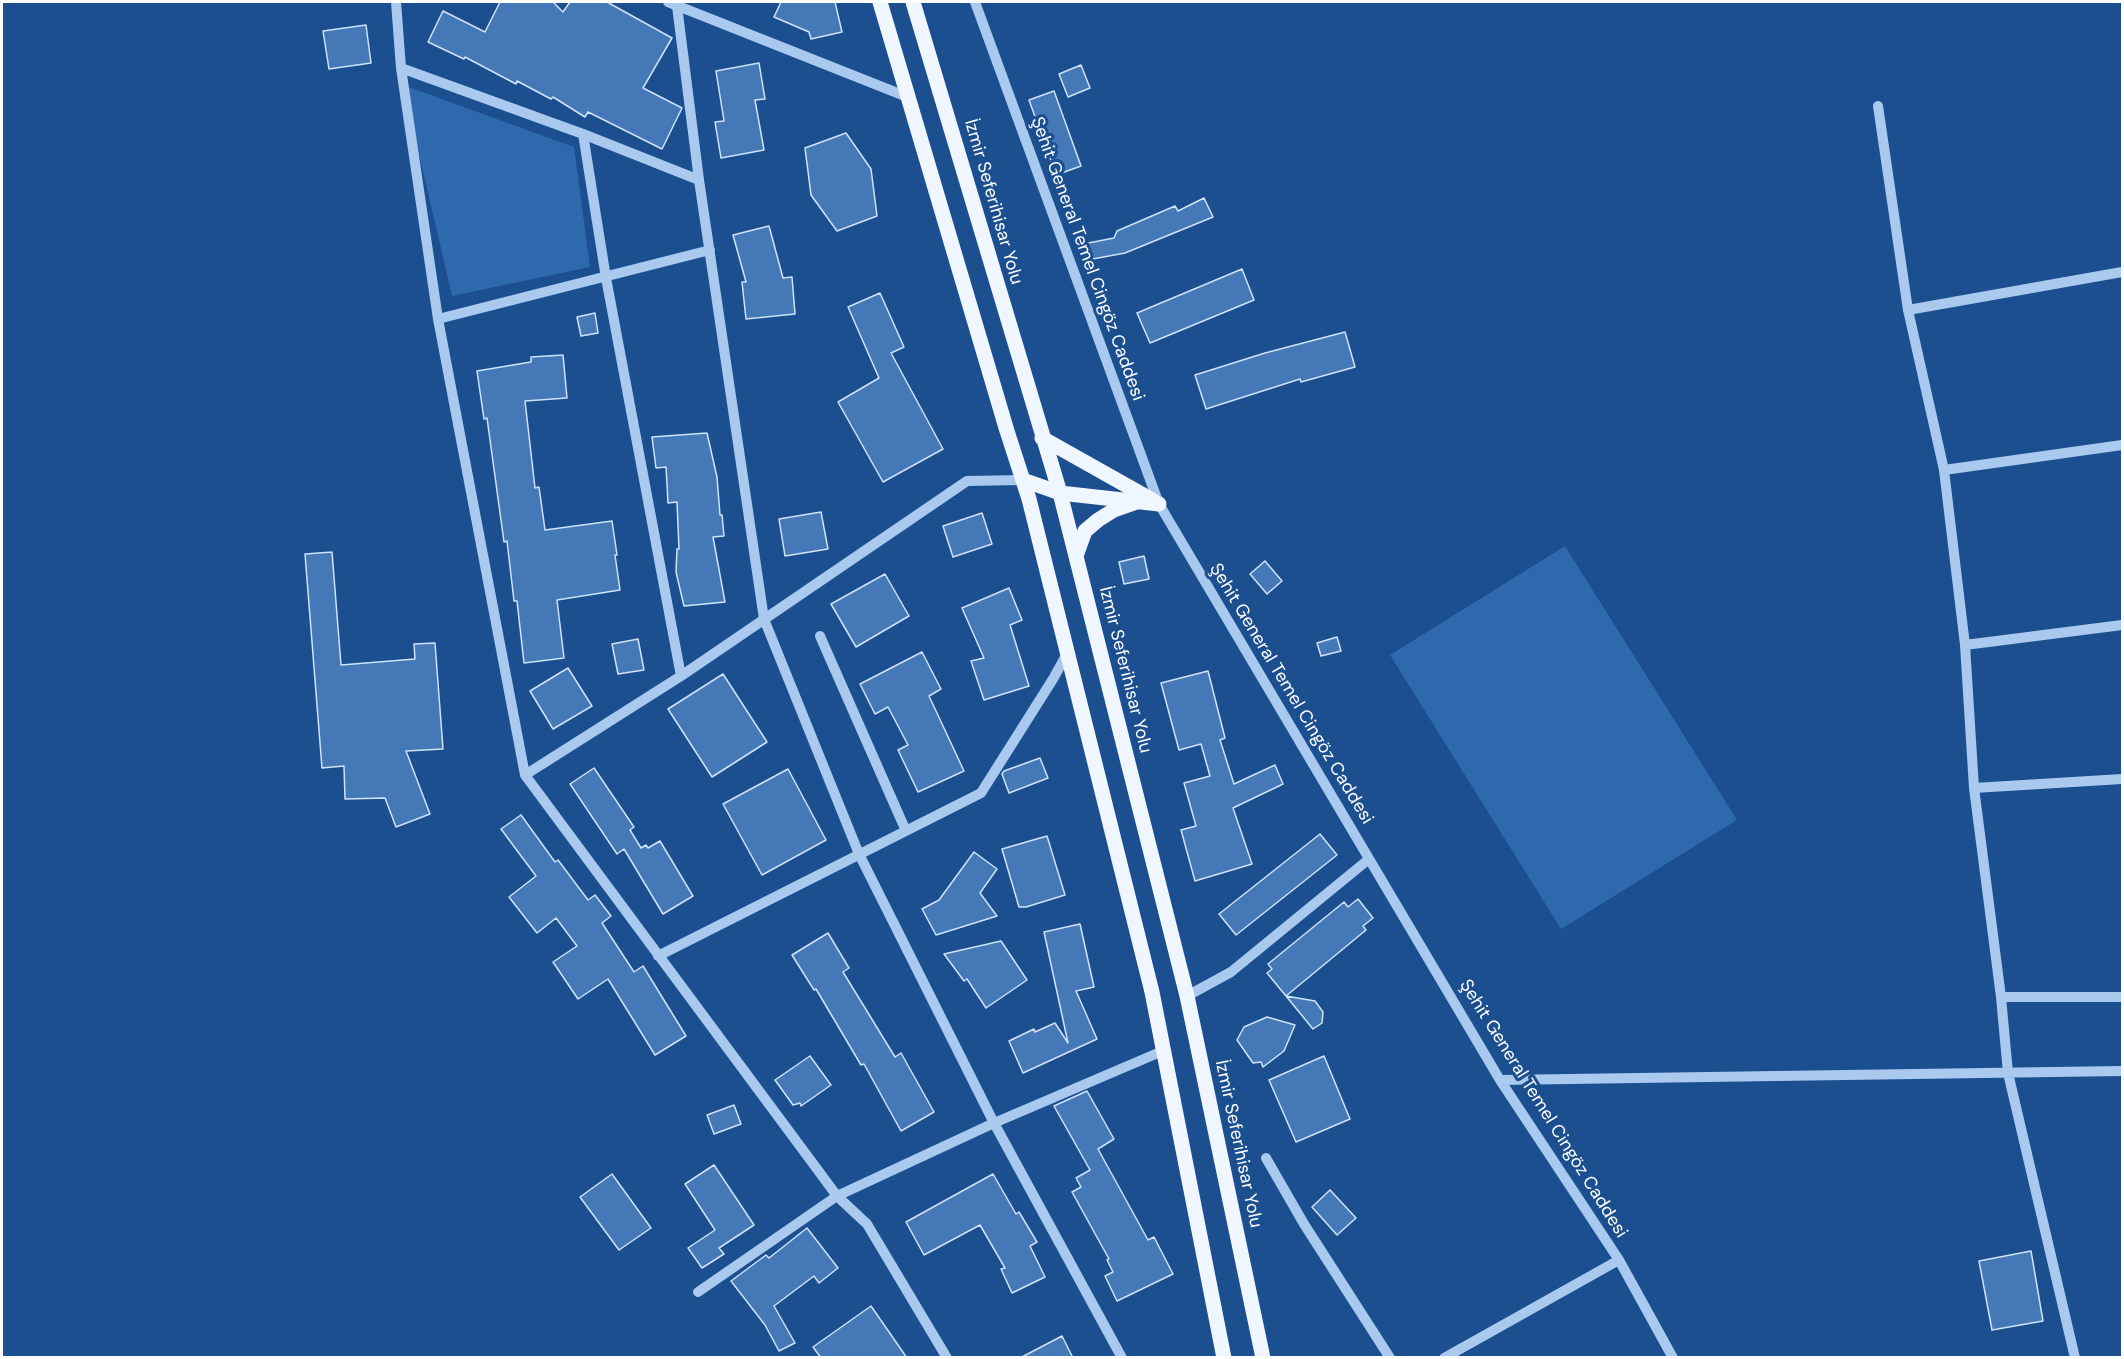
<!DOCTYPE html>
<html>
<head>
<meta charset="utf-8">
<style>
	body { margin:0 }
	#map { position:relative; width:2124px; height:1359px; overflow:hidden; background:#1b4f8f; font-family:"DM Sans",sans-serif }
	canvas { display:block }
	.frame { position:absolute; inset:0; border:3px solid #fff; pointer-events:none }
</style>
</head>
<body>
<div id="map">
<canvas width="2124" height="1359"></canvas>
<div class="frame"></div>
</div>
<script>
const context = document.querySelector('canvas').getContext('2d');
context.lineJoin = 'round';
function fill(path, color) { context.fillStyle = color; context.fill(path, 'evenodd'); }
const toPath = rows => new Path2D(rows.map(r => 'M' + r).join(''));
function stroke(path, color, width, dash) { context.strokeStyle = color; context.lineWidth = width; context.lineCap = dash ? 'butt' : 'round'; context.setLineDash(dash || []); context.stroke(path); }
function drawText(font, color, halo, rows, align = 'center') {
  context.font = font + ' "DM Sans",sans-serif'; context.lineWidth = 6; context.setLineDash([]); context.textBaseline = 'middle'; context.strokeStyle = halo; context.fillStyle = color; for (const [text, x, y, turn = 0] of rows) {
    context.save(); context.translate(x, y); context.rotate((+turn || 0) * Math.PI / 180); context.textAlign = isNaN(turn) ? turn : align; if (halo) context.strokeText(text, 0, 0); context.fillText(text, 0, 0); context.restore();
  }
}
const green = toPath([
	[403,85,574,147,590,267,452,296],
	[1565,546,1737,820,1561,929,1390,655]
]);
const building = toPath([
	[500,2,553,2,563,12,570,2,607,2,672,38,643,88,682,108,662,149,588,112,585,117,553,97,551,99,517,81,516,84,465,57,464,59,428,42,443,11,485,32,500,2],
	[781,2,835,2,842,32,811,39,809,32,774,17,781,2],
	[366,25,371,63,329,69,323,31,366,25],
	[759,63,765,99,755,100,764,150,721,158,715,122,724,121,716,71,759,63],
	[1081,65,1090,88,1068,97,1059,74,1081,65],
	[1054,91,1081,166,1056,175,1029,100,1054,91],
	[846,133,871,169,877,216,837,231,811,195,805,148,846,133],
	[1204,198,1213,217,1125,253,1082,261,1078,245,1114,238,1117,231,1175,206,1178,211,1204,198],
	[769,226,783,278,792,277,795,314,746,319,742,282,746,282,733,235,769,226],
	[1242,269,1254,300,1150,343,1137,313,1242,269],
	[880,293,904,347,891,353,943,449,883,482,838,402,879,378,848,307,880,293],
	[595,313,598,333,581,336,577,317,595,313],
	[1345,332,1355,367,1301,382,1300,379,1206,409,1195,375,1265,353,1345,332],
	[563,355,567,398,525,401,535,488,539,487,545,530,612,521,617,555,615,555,620,590,557,600,564,658,524,663,517,601,514,601,507,541,504,542,487,418,484,419,477,371,531,362,531,357,563,355],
	[707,433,717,477,720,515,722,515,724,536,713,537,725,602,684,606,676,572,677,549,679,549,677,502,668,503,666,467,656,468,652,437,707,433],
	[821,512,828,549,785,556,779,519,821,512],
	[982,513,992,544,953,557,943,526,982,513],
	[332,552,341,665,415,659,414,644,435,643,443,749,406,751,430,814,396,827,385,798,345,799,344,766,322,768,305,554,332,552],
	[1144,556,1149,579,1124,584,1119,562,1144,556],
	[1265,561,1282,581,1267,594,1250,574,1265,561],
	[885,574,909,616,856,647,831,604,885,574],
	[1009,588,1022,620,1010,625,1029,686,984,700,971,661,984,658,962,608,1009,588],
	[1337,637,1341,651,1321,656,1317,643,1337,637],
	[638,639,644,670,618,674,612,644,638,639],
	[922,652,941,689,929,696,964,771,918,792,898,750,908,745,888,707,875,714,860,684,922,652],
	[568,668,592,706,553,729,530,691,568,668],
	[1208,671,1225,738,1220,740,1234,784,1275,765,1283,784,1233,808,1252,864,1195,881,1181,830,1196,826,1184,783,1210,776,1201,744,1179,750,1161,683,1208,671],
	[723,674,767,742,712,777,668,709,723,674],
	[1040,758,1048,778,1009,793,1002,774,1004,771,1040,758],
	[594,768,634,827,630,830,641,848,646,845,648,848,660,841,693,896,663,914,624,849,617,854,570,784,594,768],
	[788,769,826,840,762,875,723,804,788,769],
	[521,815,555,862,558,860,588,900,595,895,611,916,602,923,634,972,643,966,686,1036,655,1055,608,979,578,999,553,962,577,946,556,918,537,933,509,897,536,876,501,829,521,815],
	[1320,834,1337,855,1236,935,1219,914,1320,834],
	[1047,836,1065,895,1026,907,1019,907,1002,849,1047,836],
	[974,852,997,869,980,893,997,916,936,935,922,909,939,900,974,852],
	[1358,899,1373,918,1363,926,1366,930,1286,996,1267,973,1272,969,1268,964,1344,902,1348,907,1358,899],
	[1080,924,1094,987,1076,991,1097,1039,1023,1073,1009,1041,1034,1029,1035,1032,1055,1023,1068,1043,1044,932,1080,924],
	[828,933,849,968,843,972,895,1057,901,1053,934,1112,901,1131,864,1064,861,1065,816,989,814,990,792,955,828,933],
	[1001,941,1027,980,986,1008,967,979,964,981,944,954,1001,941],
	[1286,996,1315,1001,1323,1012,1322,1023,1313,1029,1286,996],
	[1267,1017,1295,1025,1284,1051,1263,1067,1261,1062,1253,1063,1237,1040,1244,1027,1267,1017],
	[810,1056,831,1085,801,1106,800,1103,793,1105,775,1080,810,1056],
	[1324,1056,1350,1119,1296,1142,1269,1080,1324,1056],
	[1087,1091,1114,1139,1098,1149,1148,1240,1154,1237,1173,1274,1117,1301,1105,1276,1113,1272,1107,1260,1109,1259,1072,1192,1081,1187,1076,1178,1090,1170,1054,1106,1087,1091],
	[734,1105,741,1124,714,1134,707,1115,734,1105],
	[714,1165,754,1225,719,1248,724,1254,702,1268,688,1248,715,1230,685,1184,714,1165],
	[612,1174,651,1228,619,1250,580,1197,612,1174],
	[993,1174,1016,1214,1019,1212,1037,1242,1030,1246,1045,1277,1012,1293,1001,1269,1005,1268,980,1225,924,1255,906,1222,993,1174],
	[1330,1190,1356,1218,1337,1235,1312,1207,1330,1190],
	[807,1228,838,1268,819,1283,814,1276,774,1306,795,1343,779,1351,765,1325,731,1281,766,1255,769,1258,807,1228],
	[2031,1251,2043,1321,1992,1330,1979,1261,2031,1251],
	[871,1306,907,1358,821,1358,813,1347,871,1306],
	[1062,1336,1073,1358,1020,1358,1062,1336]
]);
const minor = toPath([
	[396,2,401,68,438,319,525,775,837,1196,867,1224,947,1358],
	[668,2,910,98],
	[975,2,1159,504,1500,1080,1619,1260,1673,1358],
	[677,6,699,180,764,619,859,854,994,1123,1122,1358],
	[401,68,583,134,699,180],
	[1878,106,1908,310,1944,470,1965,645,1974,788,2001,997,2008,1073,2075,1358],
	[583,134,606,278,681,676],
	[1908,310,2122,272],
	[438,319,710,250],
	[1944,470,2122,445],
	[820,636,906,831],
	[1965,645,2122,625],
	[525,775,681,676,967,481,1023,480],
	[1974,788,2122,779],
	[658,956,981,793,1053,679,1068,652],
	[1187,996,1231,972,1369,859],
	[2001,997,2122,997],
	[1500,1080,2122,1071],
	[1266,1158,1304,1224,1390,1358],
	[698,1292,837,1196,994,1123,1165,1050],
	[1444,1358,1619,1260]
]);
const major = toPath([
	[880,2,1007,431,1029,499,1152,992,1224,1358],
	[913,2,1060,493,1187,996,1263,1358],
	[1042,438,1154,501],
	[1023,480,1060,493,1159,504],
	[1076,556,1085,531,1098,520,1114,510,1134,503]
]);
const streetNames = [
	["İzmir Seferihisar Yolu",993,202,74],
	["Şehit General Temel Cingöz Caddesi",1087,259,70],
	["İzmir Seferihisar Yolu",1125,670,76],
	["Şehit General Temel Cingöz Caddesi",1291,694,59],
	["Şehit General Temel Cingöz Caddesi",1543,1109,58],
	["İzmir Seferihisar Yolu",1238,1144,78]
];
fill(green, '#2e69ad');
fill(building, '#4478b7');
stroke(building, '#cfe3fa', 1.5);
stroke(minor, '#a9c9ee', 10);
stroke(major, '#f0f6ff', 15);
drawText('18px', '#fff', '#1b4f8f', streetNames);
</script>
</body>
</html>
